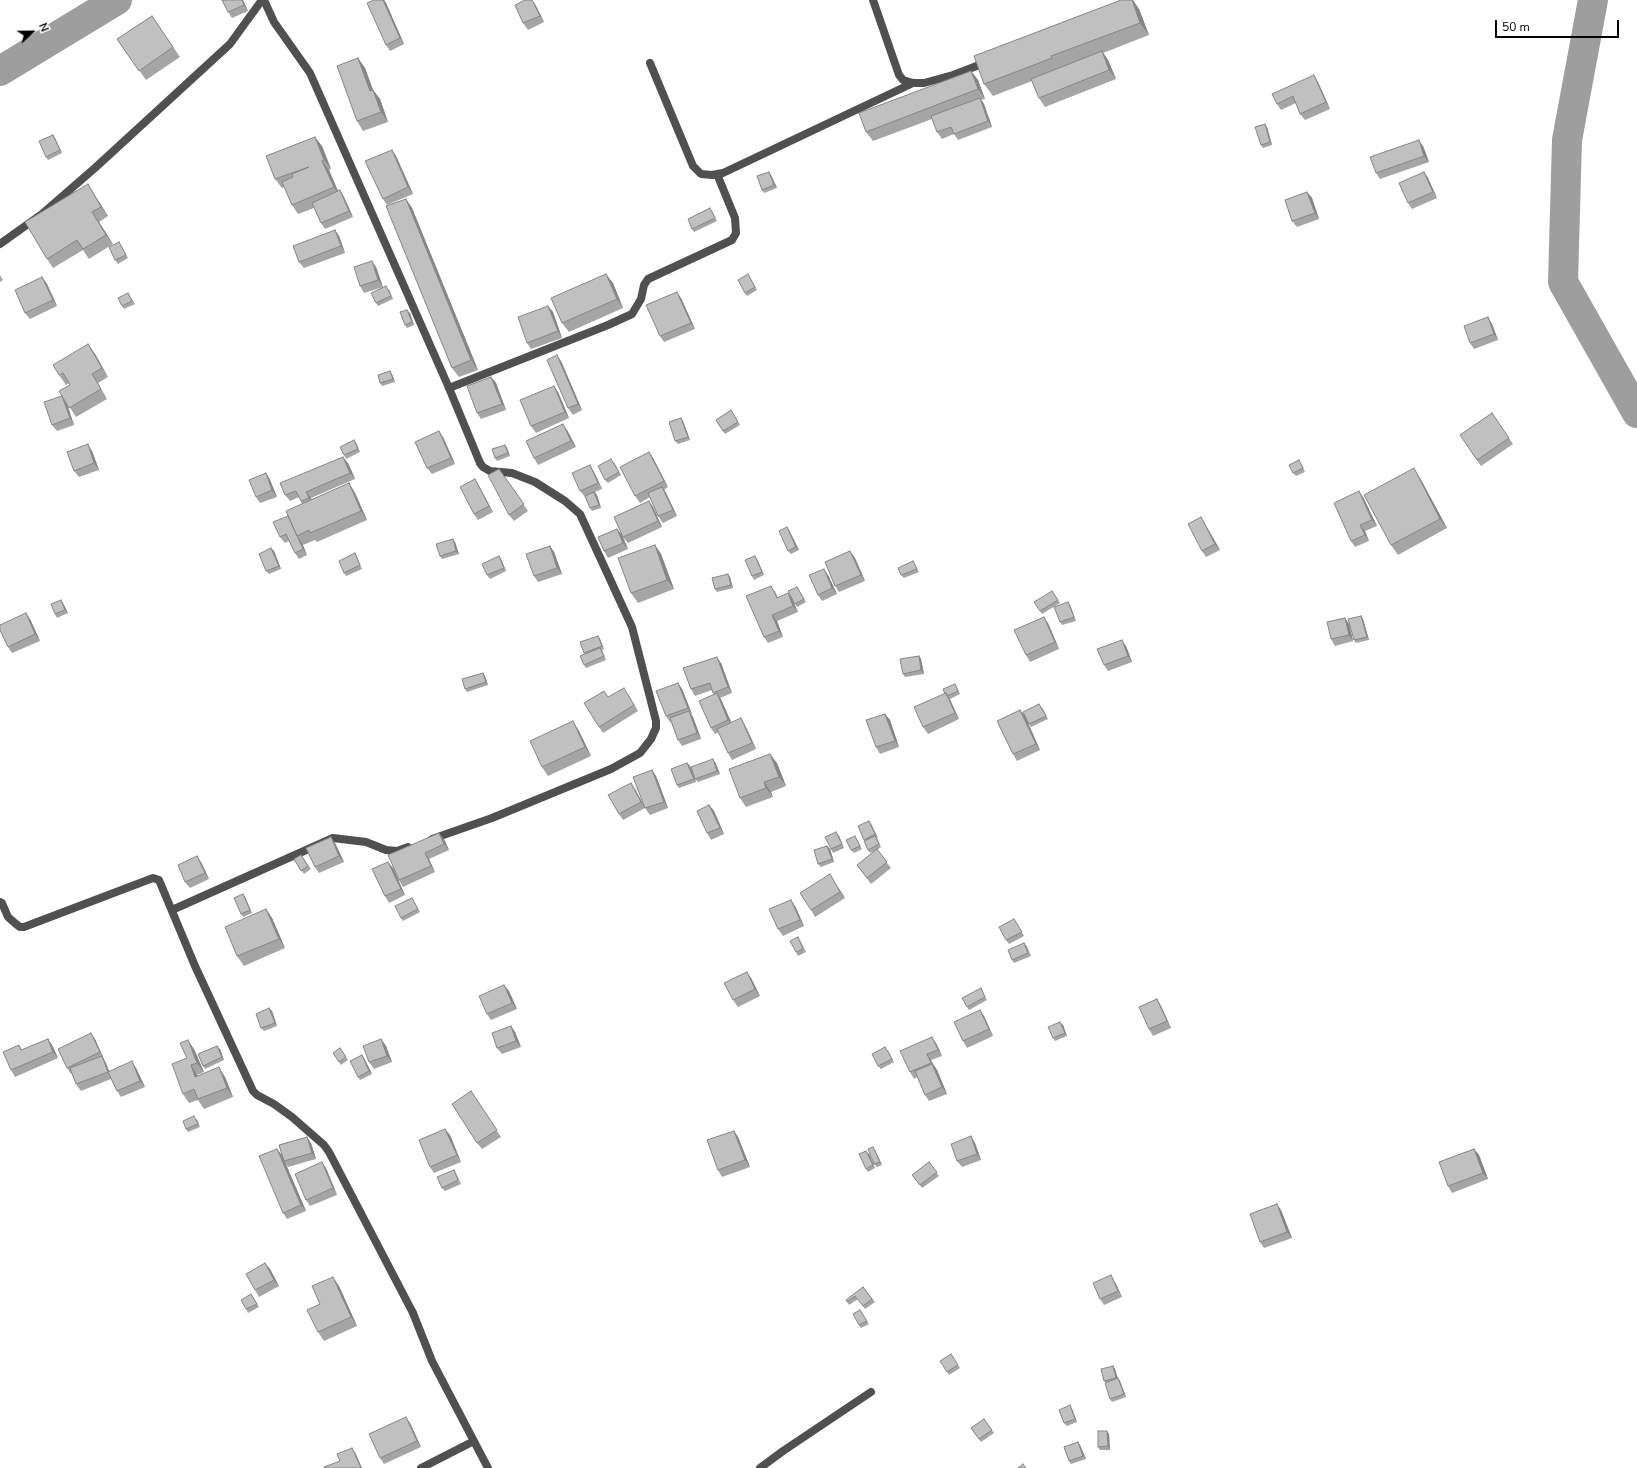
<!DOCTYPE html>
<html>
<head>
<meta charset="utf-8">
<style>
	body { margin:0 }
	#map { position:relative; width:1637px; height:1468px; overflow:hidden; background:#fff; font-family:"Nunito Sans",sans-serif }
	canvas { display:block }
	.north { position:absolute; left:12px; top:12px; width:40px; height:40px; -webkit-text-stroke:3px #fff; paint-order:stroke; rotate:68deg; font-size:11px; font-weight:700; line-height:16px; text-align:center; color:#000 }
	.north::after { content:''; display:block; margin:auto; width:14px; height:18px; background:#000; clip-path:polygon(50% 0,100% 100%,50% 72%,0 100%) }
	.scale { position:absolute; left:1495px; top:20px; width:124px; height:18px; box-sizing:border-box; border:2px solid #000; border-top:0; padding-left:5px; font-size:12px; line-height:14px; white-space:nowrap; color:#000; -webkit-text-stroke:3px #fff; paint-order:stroke }
</style>
</head>
<body>
<div id="map">
<canvas width="1637" height="1468"></canvas>
<div class="north">N</div>
<div class="scale">50 m</div>
</div>
<script>
const context = document.querySelector('canvas').getContext('2d');
context.lineJoin = 'round';
const toPath = rows => new Path2D(rows.map(r => 'M' + r).join(''));
function stroke(path, color, width, dash) { context.strokeStyle = color; context.lineWidth = width; context.lineCap = dash ? 'butt' : 'round'; context.setLineDash(dash || []); context.stroke(path); }
function fill(path, color) { context.fillStyle = color; context.fill(path, 'evenodd'); }
const river = toPath([
	[1593,0,1567,140,1563,282,1637,413],
	[0,71,117,0]
]);
const service = toPath([
	[873,0,899,75,903,80,913,83,924,83,953,75,987,62],
	[650,63,693,166,701,174,712,175,723,173,913,83],
	[449,388,608,325,632,314,641,299,644,285,648,279,732,240,736,233,735,218,717,174],
	[432,839,492,818,611,769,640,753,651,739,656,728,656,721,632,627,580,514,565,501,535,482,512,473,490,471,483,467,480,463],
	[0,902,2,903,8,917,16,924,20,927,24,927,153,878,159,880,195,966,253,1091,257,1095,274,1104,292,1117,324,1145,329,1152,413,1313],
	[172,910,333,838,366,842,386,850,397,851,408,847]
]);
const minor = toPath([
	[264,0,274,22,310,73,449,388,480,463],
	[0,244,42,214,96,167,230,44,262,0],
	[413,1313,432,1361,488,1468],
	[421,1468,474,1441],
	[760,1468,783,1451,871,1392]
]);
const wall = toPath([
	[243,0,248,11,232,18,228,12],
	[374,0,384,0,386,3,404,44,390,51,386,45],
	[535,4,544,22,528,30,523,23],
	[1139,9,1149,35,1103,53,1108,60,1116,79,1045,107,1039,98,1032,81,993,96,984,84],
	[152,16,180,57,146,80,117,39],
	[358,58,365,68,373,90,380,99,388,122,363,131,357,121],
	[971,71,978,80,985,99,981,100,984,104,992,127,958,140,954,134,942,139,937,132,932,119,873,141,866,132],
	[1318,82,1330,109,1305,120,1300,114,1296,103,1281,110,1277,104],
	[1267,127,1272,145,1263,148,1261,145],
	[53,135,55,138,62,153,48,160,46,157],
	[322,146,331,169,329,170,338,191,344,197,353,217,325,229,321,223,314,208,298,214,292,205,284,187,282,188,275,179],
	[1423,146,1429,162,1380,179,1376,173],
	[392,150,396,156,413,194,387,205,383,199],
	[769,172,771,175,777,188,764,193,762,190],
	[1424,172,1428,178,1437,198,1412,209,1408,203],
	[88,184,94,194,108,216,99,222,113,244,89,259,83,250,53,268,47,259],
	[1307,192,1312,198,1319,219,1297,227,1292,221],
	[406,199,412,208,478,370,459,377,452,368],
	[712,211,717,221,694,232,692,229],
	[335,230,339,236,345,253,304,268,299,262],
	[121,245,128,258,118,264,115,260],
	[376,267,383,287,364,293,360,286],
	[0,275,3,280,0,282],
	[42,277,47,284,57,306,30,319,25,313],
	[750,278,757,290,747,296,745,293],
	[613,283,623,308,569,332,562,323],
	[389,289,393,299,378,306,376,303],
	[128,293,135,304,124,309,122,306],
	[681,298,695,329,664,342,660,336],
	[548,306,553,312,562,338,531,349,527,343],
	[410,313,414,325,407,328,405,325],
	[1492,324,1498,340,1474,349,1470,343],
	[88,344,95,354,108,377,98,383,107,399,76,417,67,403,74,425,57,431,52,425,62,396,70,385,69,383,66,385,59,375],
	[561,361,582,410,573,415,568,408],
	[392,374,395,382,382,386,380,383],
	[491,377,496,383,506,410,481,419,477,413],
	[558,392,569,418,536,433,531,426],
	[731,410,740,425,725,434,716,420],
	[1492,413,1513,444,1481,466,1460,435],
	[683,421,690,440,678,444,675,441],
	[567,430,576,447,538,465,534,458],
	[443,437,455,464,432,474,427,468],
	[354,440,357,444,360,452,346,459,344,455],
	[505,445,507,448,510,456,497,461,495,458],
	[92,451,99,470,79,477,74,471],
	[649,452,653,458,668,487,664,490,666,493,677,516,663,523,658,516,650,497,640,503,635,496],
	[614,462,621,475,608,483,605,480],
	[348,463,355,479,311,498,311,500,349,483,355,493,367,520,317,542,315,540,303,545,302,543,307,555,299,559,295,553,289,541,285,543,280,537,288,516,302,504,299,497,290,501,285,495],
	[1301,463,1305,472,1296,476,1293,473],
	[590,465,594,472,602,489,595,492,597,495,601,508,592,511,590,508,585,497,580,491],
	[499,469,528,511,514,521,509,515],
	[266,473,270,480,277,497,260,503,256,497],
	[1420,478,1447,528,1398,555,1391,545],
	[475,479,479,486,493,512,478,520,474,514],
	[1363,497,1377,526,1365,531,1369,541,1355,547,1351,541],
	[649,501,653,507,662,527,628,543,623,537],
	[1201,517,1205,524,1220,550,1206,557,1202,551],
	[617,529,622,535,628,549,608,558,604,551],
	[789,530,799,550,791,554,788,551],
	[455,542,459,554,442,559,440,556],
	[655,545,661,554,674,589,638,603,631,593],
	[550,546,554,552,562,574,538,582,534,576],
	[271,548,274,551,281,569,269,574,266,571],
	[355,553,357,557,362,569,346,576,344,573],
	[499,556,501,559,506,571,490,579,487,575],
	[855,558,865,581,839,592,835,586],
	[757,559,764,575,754,580,752,576],
	[913,561,919,572,904,578,901,575],
	[828,575,837,594,822,601,818,595],
	[730,577,733,588,717,592,715,589],
	[799,590,806,602,797,607,795,604],
	[1052,591,1060,603,1042,614,1040,611],
	[775,592,778,598,792,599,798,612,777,621,783,637,768,643,764,637],
	[61,600,63,603,68,613,57,618,55,614],
	[1070,605,1076,621,1062,625,1060,622],
	[1361,616,1363,619,1369,640,1356,643,1354,640],
	[1345,618,1349,624,1353,641,1335,646,1331,639],
	[30,619,40,641,12,653,8,647],
	[1048,623,1059,649,1030,662,1026,655],
	[598,636,600,639,604,649,602,650,606,660,586,668,584,665,585,654,584,653],
	[1126,646,1132,662,1108,671,1104,665],
	[919,656,921,659,924,674,905,677,903,674],
	[721,663,732,693,720,698,731,723,745,725,756,749,732,760,728,753,719,732,715,734,711,728,714,694,712,690,695,696,691,689],
	[485,676,488,685,467,692,465,689],
	[678,683,682,689,692,714,691,715,693,717,701,739,682,746,678,740,671,722,670,722,666,716],
	[955,684,957,687,960,694,950,699,959,719,928,734,923,727,945,694],
	[628,694,638,711,603,733,599,727,608,697],
	[1042,707,1048,719,1031,727,1029,724],
	[1020,710,1025,716,1040,750,1017,761,1013,754],
	[885,714,890,720,899,747,880,754,876,747],
	[579,731,591,756,548,776,542,767],
	[715,762,720,774,698,782,695,779],
	[687,763,690,766,696,782,679,788,677,785],
	[777,763,786,786,771,792,773,797,746,807,740,798],
	[652,770,656,776,668,808,650,815,645,808,623,820,619,814,635,789,645,807],
	[709,805,714,811,724,834,711,840,707,833],
	[869,821,871,824,878,838,877,838,881,847,877,850,891,868,871,884,857,865,876,850,870,853,868,850,864,840],
	[839,836,844,848,833,853,831,849],
	[855,836,862,849,854,853,851,850],
	[444,839,449,850,429,859,435,872,403,887,399,880,388,855],
	[335,843,344,862,319,873,315,867],
	[827,846,830,849,834,862,821,867,818,864],
	[301,855,311,869,304,874,294,859],
	[201,862,209,879,190,888,185,882],
	[393,868,405,895,389,903,385,896],
	[834,881,845,898,815,917,811,910],
	[243,894,245,897,252,913,243,917,241,914],
	[412,898,420,912,403,921,401,918],
	[795,906,804,926,783,936,778,929],
	[266,909,272,918,285,948,244,966,237,956],
	[1016,922,1024,936,1009,944,1006,940],
	[800,940,806,952,798,956,796,952],
	[1024,943,1027,946,1031,956,1014,963,1012,960],
	[751,978,760,996,738,1007,733,1000],
	[981,988,987,1000,969,1010,967,1007],
	[509,991,517,1009,491,1020,487,1014],
	[1157,999,1161,1006,1171,1028,1153,1036,1149,1029],
	[269,1008,272,1011,277,1026,264,1031,261,1028],
	[980,1010,984,1016,993,1036,967,1048,963,1041],
	[1063,1025,1067,1036,1055,1041,1053,1038],
	[511,1026,515,1032,521,1047,502,1054,497,1048],
	[48,1039,52,1045,58,1058,15,1077,11,1070,19,1045,22,1050],
	[95,1039,109,1071,136,1068,145,1087,121,1097,117,1091,111,1079,81,1091,76,1084,72,1074,71,1074,67,1068],
	[381,1039,386,1046,392,1062,374,1069,369,1062],
	[936,1043,942,1056,931,1060,933,1065,937,1070,947,1094,929,1101,925,1095,917,1077,914,1079,910,1072],
	[340,1048,348,1060,341,1065,333,1053],
	[194,1049,204,1072,197,1075,198,1076,225,1077,233,1097,204,1109,198,1100,189,1103,183,1094,187,1058],
	[220,1049,224,1060,205,1069,203,1066],
	[888,1050,894,1062,881,1069,878,1066],
	[362,1055,364,1058,372,1074,360,1080,358,1077],
	[471,1091,501,1137,482,1149,477,1143],
	[197,1119,200,1127,188,1132,186,1129],
	[734,1131,738,1137,750,1167,722,1177,718,1170],
	[450,1135,461,1162,434,1173,430,1167],
	[971,1136,975,1143,981,1160,962,1167,957,1161],
	[311,1143,316,1159,288,1167,285,1162,306,1211,287,1219,283,1213,282,1155,284,1159],
	[1474,1149,1479,1155,1488,1179,1452,1193,1448,1186],
	[875,1150,882,1165,877,1167,874,1164],
	[869,1154,875,1168,868,1172,866,1169],
	[929,1162,939,1176,922,1188,912,1175],
	[326,1168,337,1195,310,1206,306,1200],
	[454,1170,456,1173,461,1184,445,1191,442,1188],
	[1281,1210,1292,1238,1264,1248,1260,1242],
	[265,1263,270,1269,279,1286,259,1297,255,1290],
	[1115,1282,1122,1297,1104,1305,1100,1299],
	[339,1286,357,1326,324,1341,318,1332,320,1304],
	[863,1287,875,1302,865,1309,858,1299,849,1305,846,1300],
	[251,1294,259,1307,248,1313,246,1309],
	[860,1310,869,1324,861,1328,859,1325],
	[953,1357,960,1368,949,1375,947,1372],
	[1113,1366,1115,1369,1118,1378,1120,1381,1126,1397,1112,1402,1110,1399,1106,1383,1104,1381],
	[1070,1405,1072,1409,1077,1422,1067,1426,1064,1423],
	[984,1419,994,1433,981,1442,971,1428],
	[410,1423,421,1447,384,1464,380,1458],
	[1107,1431,1109,1434,1110,1450,1100,1450,1098,1447],
	[1078,1442,1080,1445,1086,1459,1071,1464,1069,1461]
]);
const shadedWall = toPath([
	[242,0,243,0,248,11,244,5],
	[383,0,384,0,386,3,404,44,400,38],
	[532,0,535,4,544,22,540,16],
	[1132,0,1133,0,1139,9,1149,35,1140,23],
	[1102,51,1108,60,1116,79,1109,70],
	[358,58,365,68,377,101,370,91],
	[971,71,978,80,985,99,978,89],
	[1314,75,1318,82,1330,109,1326,102],
	[373,90,380,99,388,122,381,112],
	[980,98,984,104,992,127,988,121],
	[1265,124,1267,127,1272,145,1270,142],
	[53,135,55,138,62,153,60,150],
	[315,137,322,146,331,169,324,160],
	[1419,140,1423,146,1429,162,1424,156],
	[392,150,396,156,413,194,408,187],
	[322,161,329,170,340,196,334,187],
	[769,172,771,175,777,188,774,185],
	[1424,172,1428,178,1437,198,1433,192],
	[88,184,94,194,108,216,101,207],
	[340,190,344,197,353,217,349,211],
	[1307,192,1312,198,1319,219,1315,213],
	[406,199,412,208,478,370,471,360],
	[92,212,99,222,113,244,106,235],
	[335,230,339,236,345,253,341,246],
	[372,261,376,267,383,287,378,280],
	[606,274,613,283,623,308,617,299],
	[42,277,47,284,57,306,53,300],
	[677,292,681,298,695,329,691,323],
	[548,306,553,312,562,338,558,331],
	[407,310,410,313,414,325,412,322],
	[1488,317,1492,324,1498,340,1494,334],
	[88,344,95,354,108,377,102,368],
	[557,355,561,361,582,410,578,404],
	[390,371,392,374,395,382,393,379],
	[491,377,496,383,506,410,502,404],
	[554,386,558,392,569,418,565,412],
	[62,396,66,402,74,425,70,418],
	[681,418,683,421,690,440,688,437],
	[563,424,567,430,576,447,571,441],
	[439,431,443,437,455,464,451,458],
	[88,444,92,451,99,470,94,463],
	[505,445,507,448,510,456,508,453],
	[649,452,653,458,668,487,664,481],
	[343,457,348,463,355,479,350,473],
	[590,465,594,472,602,489,598,483],
	[1414,468,1420,478,1447,528,1440,519],
	[266,473,270,480,277,497,272,490],
	[475,479,479,486,493,512,489,506],
	[349,483,355,493,367,520,361,511],
	[662,487,666,493,677,516,673,510],
	[1359,491,1363,497,1377,526,1372,520],
	[306,492,311,498,313,504,309,498],
	[594,492,597,495,601,508,599,505],
	[649,501,653,507,662,527,658,521],
	[1201,517,1205,524,1220,550,1215,544],
	[1360,525,1365,531,1369,541,1365,535],
	[787,527,789,530,799,550,796,547],
	[617,529,622,535,628,549,623,543],
	[298,537,302,543,307,555,303,549],
	[453,539,455,542,459,554,456,551],
	[655,545,661,554,674,589,667,580],
	[550,546,554,552,562,574,557,568],
	[271,548,274,551,281,569,279,566],
	[850,551,855,558,865,581,861,575],
	[499,556,501,559,506,571,504,568],
	[755,556,757,559,764,575,762,572],
	[824,569,828,575,837,594,832,588],
	[728,574,730,577,733,588,731,585],
	[771,586,775,592,781,604,777,598],
	[788,593,792,599,798,612,793,606],
	[61,600,63,603,68,613,65,610],
	[1068,602,1070,605,1076,621,1074,617],
	[26,613,30,619,40,641,35,634],
	[772,615,777,621,783,637,779,631],
	[1361,616,1363,619,1369,640,1367,637],
	[1044,617,1048,623,1059,649,1055,642],
	[1345,618,1349,624,1353,641,1349,635],
	[598,636,600,639,604,649,602,646],
	[1122,640,1126,646,1132,662,1128,656],
	[919,656,921,659,924,674,921,670],
	[717,657,721,663,732,693,728,687],
	[483,673,485,676,488,685,486,682],
	[678,683,682,689,692,714,688,708],
	[717,693,721,699,733,726,728,720],
	[946,693,950,700,959,719,955,713],
	[1020,710,1025,716,1040,750,1036,744],
	[689,711,693,717,701,739,697,733],
	[885,714,890,720,899,747,895,741],
	[741,718,745,725,756,749,752,743],
	[573,721,579,731,591,756,585,747],
	[770,754,777,763,786,786,779,777],
	[713,759,715,762,720,774,717,771],
	[687,763,690,766,696,782,694,779],
	[652,770,656,776,668,808,664,802],
	[764,782,771,792,773,797,766,788],
	[631,783,635,789,645,808,641,802],
	[709,805,714,811,724,834,720,828],
	[869,821,871,824,878,838,875,834],
	[836,832,839,836,844,848],
	[439,833,444,839,449,850,444,844],
	[331,837,335,843,344,862,339,856],
	[827,846,830,849,834,862,832,859],
	[425,853,429,859,435,872,431,866],
	[197,856,201,862,209,879,205,873],
	[388,862,393,868,405,895,401,889],
	[830,874,834,881,845,898,840,892],
	[243,894,245,897,252,913,250,910],
	[791,900,795,906,804,926,800,920],
	[266,909,272,918,285,948,279,939],
	[747,972,751,978,760,996,755,989],
	[504,985,509,991,517,1009,512,1003],
	[1157,999,1161,1006,1171,1028,1167,1021],
	[269,1008,272,1011,277,1026,275,1023],
	[980,1010,984,1016,993,1036,989,1029],
	[1060,1022,1063,1025,1067,1036,1065,1033],
	[511,1026,515,1032,521,1047,516,1041],
	[91,1033,95,1039,104,1059,100,1052],
	[932,1037,936,1043,942,1056,938,1050],
	[48,1039,52,1045,58,1058,53,1052],
	[381,1039,386,1046,392,1062,387,1056],
	[188,1040,194,1049,204,1072,197,1063],
	[217,1046,220,1049,224,1060,222,1057],
	[927,1054,937,1070,947,1094,942,1087,934,1067,931,1063],
	[362,1055,364,1058,372,1074,369,1071],
	[102,1056,106,1063,112,1079,108,1072],
	[132,1061,136,1068,145,1087,140,1081],
	[191,1065,197,1075,202,1086,195,1077],
	[219,1067,225,1077,233,1097,227,1088],
	[445,1129,450,1135,461,1162,457,1155],
	[734,1131,738,1137,750,1167,745,1160],
	[971,1136,975,1143,981,1160,977,1154],
	[307,1137,311,1143,316,1159,312,1153],
	[873,1147,875,1150,882,1165,880,1162],
	[277,1149,282,1155,306,1211,301,1205],
	[1474,1149,1479,1155,1488,1179,1483,1173],
	[866,1151,869,1154,875,1168,873,1165],
	[322,1162,326,1168,337,1195,333,1188],
	[1277,1204,1281,1210,1292,1238,1287,1232],
	[265,1263,270,1269,279,1286,274,1280],
	[1111,1275,1115,1282,1122,1297,1118,1291],
	[333,1277,339,1286,357,1326,351,1317],
	[1113,1366,1115,1369,1118,1381,1116,1378],
	[1118,1378,1120,1381,1126,1397,1124,1394],
	[1070,1405,1072,1409,1077,1422,1075,1419],
	[406,1417,410,1423,421,1447,417,1441],
	[1107,1431,1109,1434,1110,1450,1108,1446],
	[1078,1442,1080,1445,1086,1459,1083,1456],
	[352,1448,356,1454,362,1468,361,1468]
]);
const building = toPath([
	[222,0,242,0,244,5,228,12,222,0],
	[374,0,383,0,400,38,386,45,367,3,374,0],
	[525,0,532,0,540,16,523,23,515,5,525,0],
	[1121,0,1132,0,1140,23,1051,56,1052,58,984,84,974,56,1121,0],
	[152,16,173,47,139,71,117,39,152,16],
	[1102,51,1109,70,1039,98,1031,79,1102,51],
	[358,58,370,91,373,90,381,112,357,121,337,66,358,58],
	[971,71,978,89,866,132,859,113,971,71],
	[1314,75,1326,102,1300,114,1293,96,1277,104,1272,94,1314,75],
	[980,98,988,121,954,134,951,127,937,132,931,116,980,98],
	[1265,124,1270,142,1261,145,1255,127,1265,124],
	[53,135,60,150,46,157,39,141,53,135],
	[315,137,324,160,322,161,334,187,292,205,282,182,293,177,292,174,309,167,275,179,266,156,315,137],
	[1419,140,1424,156,1376,173,1370,157,1419,140],
	[392,150,408,187,383,199,365,161,392,150],
	[769,172,774,185,762,190,757,176,769,172],
	[1424,172,1433,192,1408,203,1399,183,1424,172],
	[88,184,101,207,92,212,106,235,83,249,77,240,47,259,25,222,88,184],
	[340,190,349,211,321,223,312,203,340,190],
	[1307,192,1315,213,1292,221,1285,200,1307,192],
	[406,199,471,360,452,368,386,206,406,199],
	[710,208,715,218,692,229,688,219,710,208],
	[335,230,341,246,299,262,293,246,335,230],
	[119,242,126,255,115,260,109,247,119,242],
	[372,261,378,280,360,286,354,267,372,261],
	[606,274,617,299,562,323,551,298,606,274],
	[748,274,755,287,745,293,738,280,748,274],
	[42,277,53,300,25,313,15,290,42,277],
	[386,286,391,296,376,303,371,293,386,286],
	[677,292,691,323,660,336,646,305,677,292],
	[128,293,132,301,122,306,118,298,128,293],
	[548,306,558,331,527,343,518,317,548,306],
	[407,310,412,322,405,325,400,312,407,310],
	[1488,317,1494,334,1470,343,1464,326,1488,317],
	[88,344,102,368,92,374,101,389,69,408,59,391,70,385,63,373,59,375,53,365,88,344],
	[557,355,578,404,568,408,547,360,557,355],
	[390,371,393,379,380,383,378,375,390,371],
	[491,377,502,404,477,413,467,386,491,377],
	[554,386,565,412,531,426,520,400,554,386],
	[62,396,70,418,52,425,44,402,62,396],
	[731,410,738,422,723,431,716,420,731,410],
	[1492,413,1509,438,1477,460,1460,435,1492,413],
	[681,418,688,437,675,441,669,422,681,418],
	[563,424,571,441,534,458,526,441,563,424],
	[439,431,451,458,427,468,415,442,439,431],
	[354,440,358,449,344,455,340,447,354,440],
	[88,444,94,463,74,471,67,452,88,444],
	[505,445,508,453,495,458,492,449,505,445],
	[649,452,664,481,635,496,620,467,649,452],
	[343,457,350,473,306,492,309,498,301,501,296,491,285,495,280,483,343,457],
	[611,459,619,472,605,480,598,466,611,459],
	[1299,460,1303,468,1293,473,1289,465,1299,460],
	[590,465,598,483,580,491,572,473,590,465],
	[1414,468,1440,519,1391,545,1364,495,1414,468],
	[499,469,524,504,509,515,488,475,499,469],
	[266,473,272,490,256,497,249,480,266,473],
	[475,479,489,506,474,514,460,487,475,479],
	[349,483,361,511,310,533,309,530,297,536,286,511,349,483],
	[662,487,673,510,658,516,648,493,662,487],
	[1359,491,1372,520,1360,525,1365,535,1351,541,1334,503,1359,491],
	[594,492,599,505,590,508,585,496,594,492],
	[649,501,658,521,623,537,614,517,649,501],
	[288,516,303,549,295,553,286,534,280,537,273,522,288,516],
	[1201,517,1215,544,1202,551,1188,524,1201,517],
	[787,527,796,547,788,551,779,531,787,527],
	[617,529,623,543,604,551,598,537,617,529],
	[453,539,456,551,440,556,436,544,453,539],
	[655,545,667,580,631,593,618,558,655,545],
	[550,546,557,568,534,576,526,554,550,546],
	[271,548,279,566,266,571,259,554,271,548],
	[850,551,861,575,835,586,825,562,850,551],
	[355,553,360,565,344,573,339,561,355,553],
	[499,556,504,568,487,575,482,564,499,556],
	[755,556,762,572,752,576,745,560,755,556],
	[913,561,917,569,901,575,898,568,913,561],
	[824,569,832,588,818,595,809,575,824,569],
	[728,574,731,585,715,589,712,578,728,574],
	[771,586,777,598,788,593,793,606,772,615,779,631,764,637,746,596,771,586],
	[797,587,804,599,795,604,788,591,797,587],
	[1052,591,1058,600,1040,611,1034,602,1052,591],
	[61,600,65,610,55,614,51,604,61,600],
	[1068,602,1074,617,1060,622,1054,607,1068,602],
	[26,613,35,634,8,647,0,630,0,625,26,613],
	[1361,616,1367,637,1354,640,1348,619,1361,616],
	[1044,617,1055,642,1026,655,1014,630,1044,617],
	[1345,618,1349,635,1331,639,1327,622,1345,618],
	[598,636,602,646,584,653,580,642,598,636],
	[1122,640,1128,656,1104,665,1097,649,1122,640],
	[600,648,604,656,584,665,580,656,600,648],
	[919,656,921,670,903,674,900,659,919,656],
	[717,657,728,687,713,693,710,683,691,689,683,668,717,657],
	[483,673,486,682,465,689,462,679,483,673],
	[678,683,688,708,666,716,656,691,678,683],
	[955,684,958,691,947,696,946,693,945,694,943,689,955,684],
	[624,688,634,705,599,727,584,703,604,691,608,697,624,688],
	[717,693,728,720,711,728,699,701,717,693],
	[946,693,955,713,923,727,914,707,946,693],
	[1039,704,1046,716,1029,724,1023,712,1039,704],
	[1020,710,1036,744,1013,754,997,721,1020,710],
	[689,711,697,733,678,740,670,718,689,711],
	[885,714,895,741,876,747,866,720,885,714],
	[741,718,752,743,728,753,717,729,741,718],
	[573,721,585,747,542,767,530,741,573,721],
	[770,754,779,777,764,782,766,788,740,798,729,769,770,754],
	[713,759,717,771,695,779,691,767,713,759],
	[687,763,694,779,677,785,671,769,687,763],
	[652,770,664,802,645,808,633,777,652,770],
	[631,783,641,802,619,814,608,795,631,783],
	[709,805,720,828,707,833,697,811,709,805],
	[869,821,875,834,864,840,858,826,869,821],
	[836,832,842,844,831,849,825,837,836,832],
	[439,833,444,844,425,853,431,866,399,880,388,855,439,833],
	[855,836,860,846,851,850,846,840,855,836],
	[875,836,879,844,868,850,864,841,875,836],
	[331,837,339,856,315,867,306,848,331,837],
	[827,846,832,859,818,864,814,850,827,846],
	[877,849,887,862,867,878,857,865,877,849],
	[301,855,308,866,301,871,294,859,301,855],
	[197,856,205,873,185,882,178,865,197,856],
	[388,862,401,889,385,896,372,869,388,862],
	[830,874,840,892,811,910,800,893,830,874],
	[243,894,250,910,241,914,234,898,243,894],
	[412,898,418,909,401,918,395,906,412,898],
	[791,900,800,920,778,929,769,909,791,900],
	[266,909,279,939,237,956,225,927,266,909],
	[1014,919,1022,932,1006,940,999,927,1014,919],
	[798,937,803,949,796,952,790,941,798,937],
	[1024,943,1028,953,1012,960,1008,950,1024,943],
	[747,972,755,989,733,1000,724,983,747,972],
	[504,985,512,1003,487,1014,479,996,504,985],
	[981,988,985,997,967,1007,962,998,981,988],
	[1157,999,1167,1021,1149,1029,1139,1007,1157,999],
	[269,1008,275,1023,261,1028,256,1014,269,1008],
	[980,1010,989,1029,963,1041,954,1022,980,1010],
	[1060,1022,1065,1033,1053,1038,1048,1027,1060,1022],
	[511,1026,516,1041,497,1048,492,1033,511,1026],
	[91,1033,100,1052,67,1068,58,1049,91,1033],
	[932,1037,938,1050,927,1054,931,1063,910,1072,900,1051,932,1037],
	[48,1039,53,1052,11,1070,3,1052,19,1045,21,1050,48,1039],
	[381,1039,387,1056,369,1062,363,1046,381,1039],
	[188,1040,197,1063,191,1065,195,1077,219,1067,227,1088,198,1099,194,1089,183,1094,172,1064,187,1058,180,1043,188,1040],
	[217,1046,222,1057,203,1066,198,1054,217,1046],
	[885,1047,892,1059,878,1066,872,1054,885,1047],
	[340,1048,346,1057,339,1062,333,1053,340,1048],
	[362,1055,369,1071,358,1077,350,1061,362,1055],
	[102,1056,108,1072,76,1084,70,1068,102,1056],
	[132,1061,140,1081,117,1091,108,1072,132,1061],
	[932,1064,942,1087,925,1095,915,1071,932,1064],
	[471,1091,497,1130,477,1143,452,1104,471,1091],
	[194,1116,198,1124,186,1129,183,1121,194,1116],
	[445,1129,457,1155,430,1167,419,1140,445,1129],
	[734,1131,745,1160,718,1170,707,1140,734,1131],
	[971,1136,977,1154,957,1161,951,1144,971,1136],
	[307,1137,312,1153,284,1161,279,1145,307,1137],
	[873,1147,880,1162,874,1164,868,1149,873,1147],
	[277,1149,301,1205,283,1213,259,1156,277,1149],
	[1474,1149,1483,1173,1448,1186,1439,1162,1474,1149],
	[866,1151,873,1165,866,1169,859,1154,866,1151],
	[322,1162,333,1188,306,1200,295,1174,322,1162],
	[929,1162,937,1172,920,1185,912,1175,929,1162],
	[454,1170,458,1180,442,1188,437,1177,454,1170],
	[1277,1204,1287,1232,1260,1242,1250,1214,1277,1204],
	[265,1263,274,1280,255,1290,246,1274,265,1263],
	[1111,1275,1118,1291,1100,1299,1093,1283,1111,1275],
	[333,1277,351,1317,318,1332,307,1310,320,1304,312,1286,333,1277],
	[863,1287,872,1299,863,1306,855,1296,847,1302,846,1300,863,1287],
	[251,1294,257,1304,246,1309,241,1300,251,1294],
	[860,1310,867,1321,859,1325,853,1314,860,1310],
	[951,1354,958,1365,947,1372,940,1361,951,1354],
	[1113,1366,1116,1378,1104,1381,1101,1369,1113,1366],
	[1118,1378,1124,1394,1110,1399,1105,1383,1118,1378],
	[1070,1405,1075,1419,1064,1423,1059,1410,1070,1405],
	[406,1417,417,1441,380,1458,369,1434,406,1417],
	[984,1419,992,1430,979,1439,971,1428,984,1419],
	[1098,1431,1107,1431,1108,1446,1098,1447,1098,1431],
	[1078,1442,1083,1456,1069,1461,1064,1447,1078,1442],
	[352,1448,361,1468,325,1468,324,1467,340,1461,337,1454,352,1448],
	[1023,1464,1026,1468,1018,1468,1023,1464]
]);
stroke(river, '#9e9e9e', 30);
stroke(service, '#505050', 8);
stroke(minor, '#505050', 8);
fill(wall, '#a5a5a5');
fill(shadedWall, '#868686');
fill(building, '#c0c0c0');
stroke(building, '#868686', 1);
</script>
</body>
</html>
